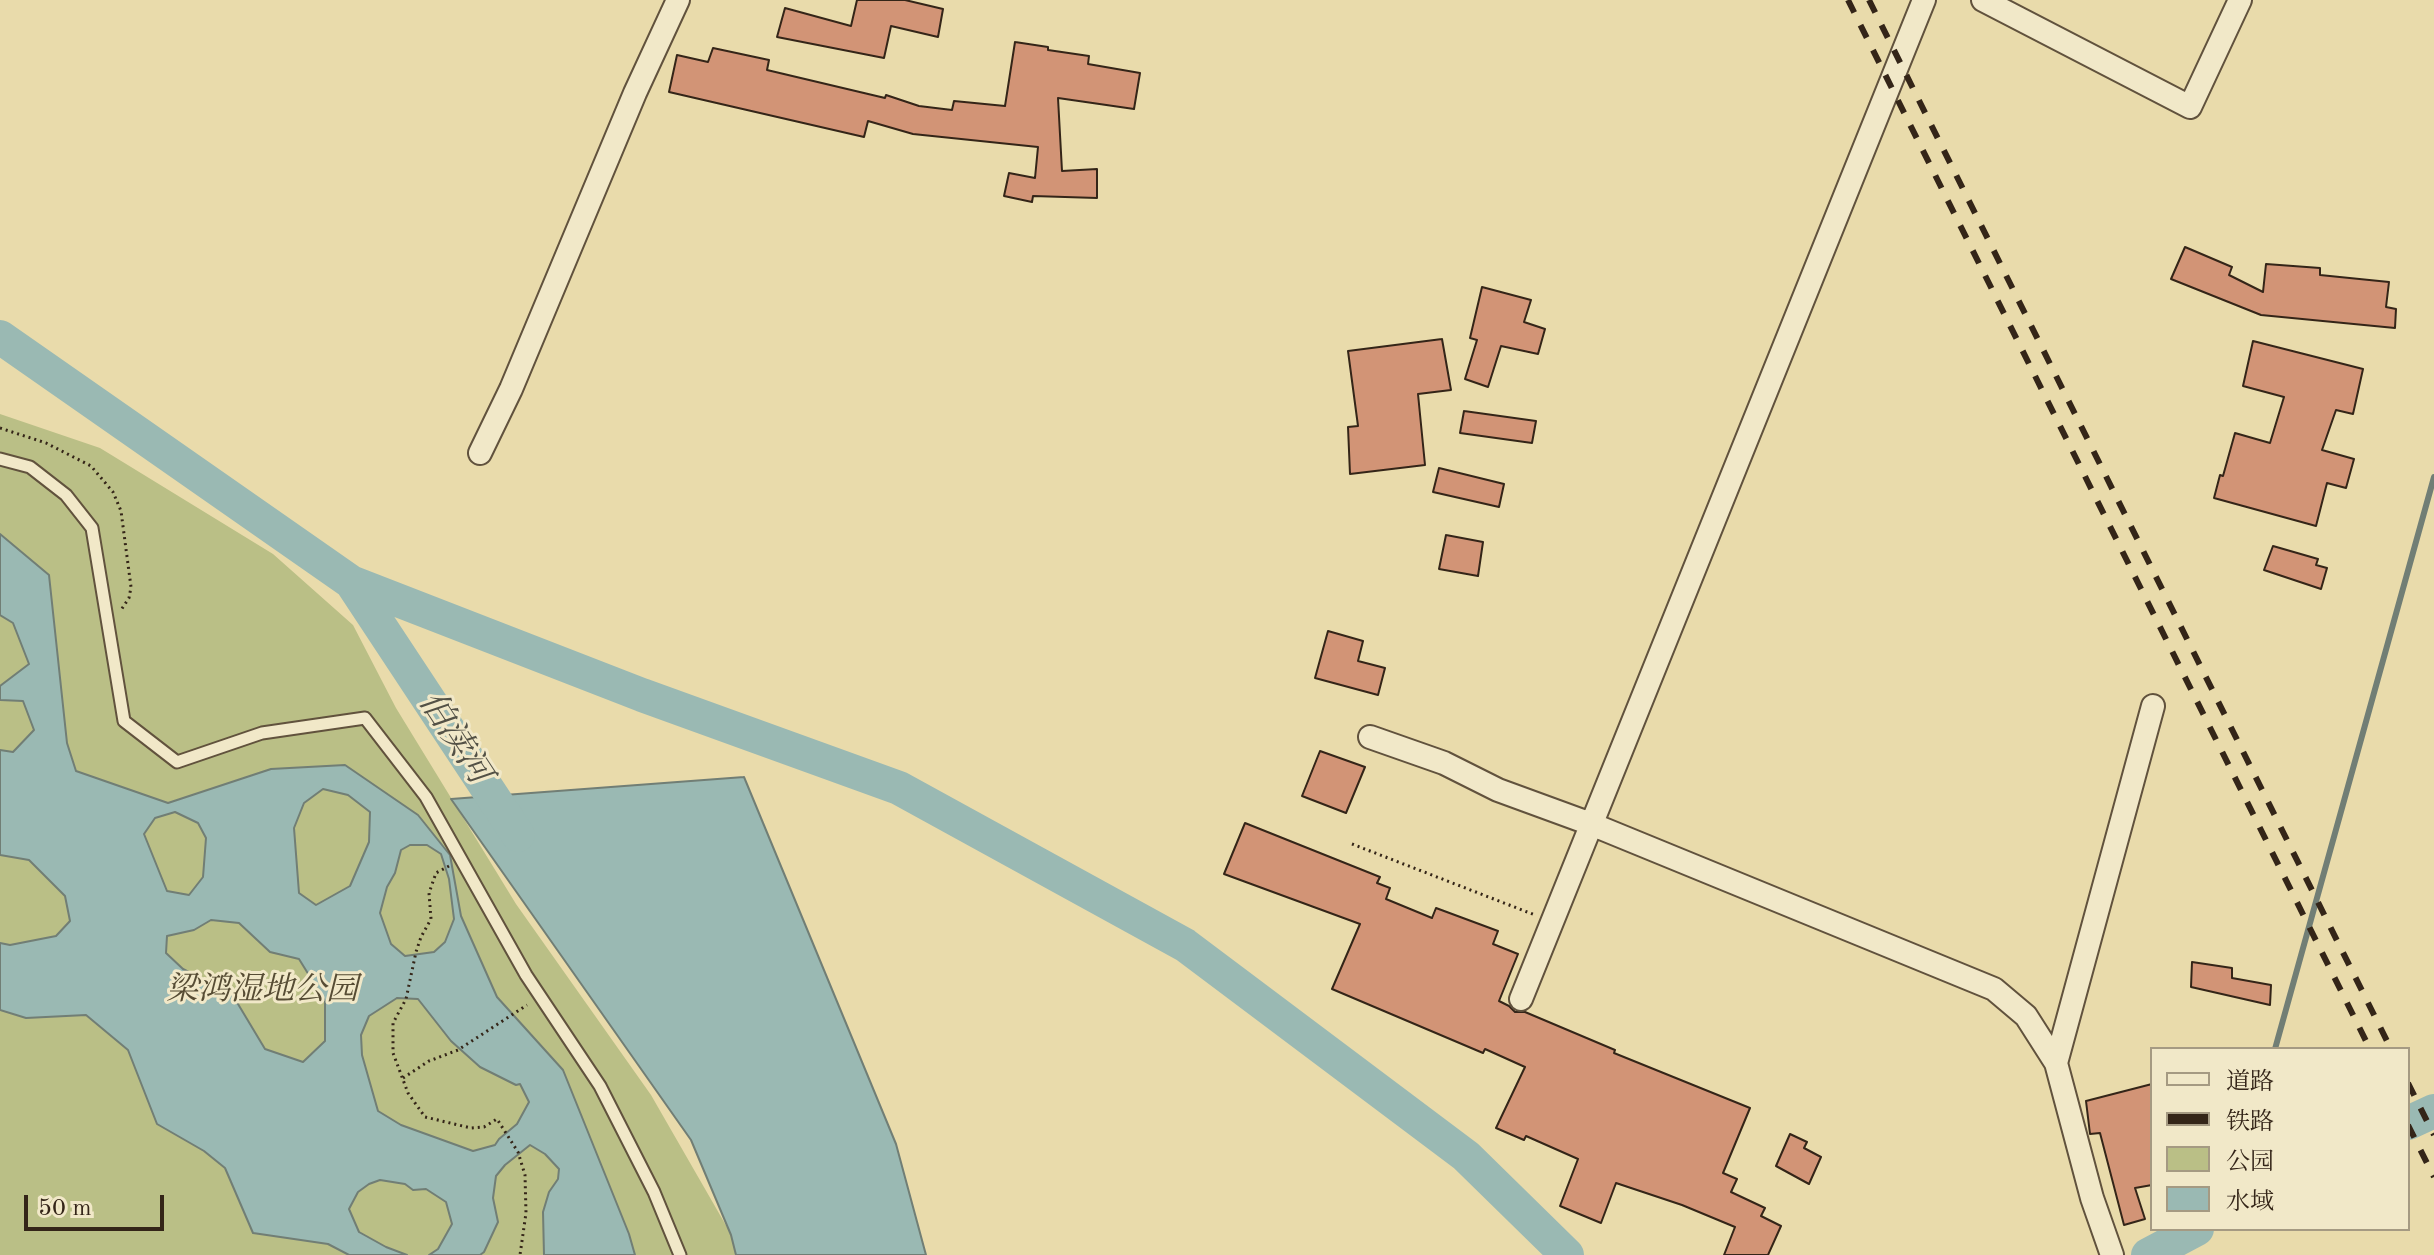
<!DOCTYPE html>
<html>
<head>
<meta charset="utf-8">
<style>
	body { margin:0 }
	#map { position:relative; width:2434px; height:1255px; overflow:hidden; background:#e9dbab; font-family:"Old Standard TT","Noto Serif SC",serif }
	canvas { display:block }
	.legend { position:absolute; left:2150px; top:1047px; width:260px; height:184px; box-sizing:border-box; background:#f1e8c8; border:2px solid #a59a82; margin:0; padding:10px 14px; list-style:none; font-size:24px; color:#342518 }
	.legend li { display:flex; align-items:center; gap:16px; height:40px }
	.legend b { width:40px; border:2px solid #a59a82 }
	.scale { position:absolute; left:24px; top:1195px; width:140px; height:36px; box-sizing:border-box; border:4px solid #342518; border-top:0; padding-left:10px; font-size:24px; line-height:28px; white-space:nowrap; color:#342518; -webkit-text-stroke:6px #f1e8c8; paint-order:stroke }
</style>
</head>
<body>
<div id="map">
<canvas width="2434" height="1255"></canvas>
<ul class="legend">
<li><b style="height:10px;background:#f1e8c8"></b>道路</li>
<li><b style="height:10px;background:#342518"></b>铁路</li>
<li><b style="height:22px;background:#babf86"></b>公园</li>
<li><b style="height:22px;background:#9ab9b3"></b>水域</li>
</ul>
<div class="scale">50 m</div>
</div>
<script>
const context = document.querySelector('canvas').getContext('2d');
context.lineJoin = 'round';
function fill(path, color) { context.fillStyle = color; context.fill(path, 'evenodd'); }
const toPath = rows => new Path2D(rows.map(r => 'M' + r).join(''));
function stroke(path, color, width, dash) { context.strokeStyle = color; context.lineWidth = width; context.lineCap = dash ? 'butt' : 'round'; context.setLineDash(dash || []); context.stroke(path); }
function drawText(font, color, halo, rows, align = 'center') {
  context.font = font + ' "Old Standard TT","Noto Serif SC",serif'; context.lineWidth = 6; context.setLineDash([]); context.textBaseline = 'middle'; context.strokeStyle = halo; context.fillStyle = color; for (const [text, x, y, turn = 0] of rows) {
    context.save(); context.translate(x, y); context.rotate((+turn || 0) * Math.PI / 180); context.textAlign = isNaN(turn) ? turn : align; if (halo) context.strokeText(text, 0, 0); context.fillText(text, 0, 0); context.restore();
  }
}
const green = toPath([
	[0,414,100,448,273,554,353,625,396,708,516,904,651,1095,743,1255,0,1255]
]);
const water = toPath([
	[0,534,49,575,67,743,76,771,168,803,271,769,345,765,418,815,450,855,461,916,497,997,563,1070,629,1234,635,1255,544,1255,543,1212,549,1192,558,1179,559,1169,545,1154,530,1145,505,1165,496,1176,493,1198,498,1222,484,1252,480,1255,429,1255,438,1249,452,1224,446,1202,426,1189,413,1190,405,1184,380,1180,369,1184,358,1192,349,1209,359,1232,386,1247,407,1255,349,1255,328,1244,253,1233,225,1168,204,1151,157,1124,128,1050,86,1015,26,1018,0,1010,0,943,10,945,56,936,70,921,65,896,29,860,0,855,0,750,13,752,34,730,23,701,0,700,0,686,29,664,13,623,0,615,0,534],
	[323,789,348,795,370,812,369,842,350,886,316,905,299,893,294,828,304,803,323,789],
	[175,812,198,823,206,838,203,877,189,895,167,891,144,834,155,818,175,812],
	[410,845,427,845,441,854,449,879,454,919,445,942,434,952,405,956,391,944,380,913,387,887,395,873,401,850,410,845],
	[211,920,239,923,270,952,299,959,325,1001,325,1041,303,1062,265,1049,232,994,183,969,166,953,167,936,194,930,211,920],
	[397,998,418,999,451,1041,480,1067,516,1085,520,1084,529,1102,517,1124,499,1139,495,1145,473,1151,401,1125,378,1111,362,1055,361,1035,369,1016,397,998],
	[744,777,896,1144,926,1255,736,1255,731,1235,691,1140,451,799,744,777]
]);
const stream = toPath([
	[2275,1049,2434,477]
]);
const river = toPath([
	[0,337,351,582,518,835],
	[351,582,642,695,899,788,1185,945,1466,1156,1567,1255],
	[2408,1123,2434,1111],
	[2148,1255,2197,1229]
]);
const building = toPath([
	[857,0,905,0,943,9,938,37,891,26,884,58,777,37,785,8,851,26,857,0],
	[1015,42,1048,47,1048,50,1089,56,1088,64,1140,73,1134,109,1058,98,1062,171,1097,169,1097,198,1033,196,1032,202,1004,196,1009,173,1035,178,1038,147,913,134,868,121,864,137,669,92,677,55,708,62,713,48,769,60,767,70,885,98,886,95,919,106,952,110,954,101,1005,106,1015,42],
	[2185,247,2232,267,2229,275,2263,292,2266,264,2320,268,2320,275,2389,282,2386,307,2396,309,2395,328,2261,315,2171,279,2185,247],
	[1482,287,1531,300,1524,322,1545,329,1538,354,1501,346,1488,387,1465,379,1477,340,1470,338,1482,287],
	[1442,339,1451,390,1418,394,1425,465,1350,474,1348,427,1358,426,1348,351,1442,339],
	[2253,341,2363,369,2353,414,2336,410,2322,450,2354,459,2346,488,2327,483,2316,526,2214,498,2220,475,2223,476,2235,433,2270,443,2284,397,2243,386,2253,341],
	[1464,411,1536,421,1532,443,1460,433,1464,411],
	[1439,468,1504,484,1499,507,1433,492,1439,468],
	[1446,535,1483,542,1478,576,1439,569,1446,535],
	[2273,546,2318,559,2316,565,2327,568,2321,589,2264,570,2273,546],
	[1328,631,1363,641,1358,661,1385,668,1378,695,1315,678,1328,631],
	[1320,751,1365,767,1346,813,1302,796,1320,751],
	[1245,823,1380,877,1377,883,1390,888,1386,899,1432,918,1436,908,1498,931,1493,944,1518,954,1499,1001,1509,1006,1515,1012,1525,1012,1615,1050,1614,1053,1750,1108,1723,1173,1737,1179,1731,1192,1765,1208,1761,1216,1781,1226,1768,1255,1724,1255,1735,1227,1682,1205,1616,1183,1601,1223,1560,1206,1578,1159,1526,1136,1524,1140,1496,1128,1525,1067,1485,1049,1483,1053,1332,989,1360,924,1224,874,1245,823],
	[2192,962,2232,968,2232,978,2271,985,2270,1005,2191,987,2192,962],
	[2152,1084,2152,1185,2135,1188,2145,1219,2124,1225,2100,1133,2090,1134,2086,1101,2152,1084],
	[1790,1134,1807,1142,1804,1148,1821,1157,1809,1184,1776,1166,1790,1134]
]);
const path = toPath([
	[0,428,46,443,91,466,113,492,121,511,131,587,129,598,121,610],
	[1352,844,1535,915],
	[449,866,436,873,429,893,431,919,421,937,416,952,406,999,393,1023,393,1053,408,1093,425,1117,471,1128,484,1127,497,1119,518,1152,525,1175,526,1213,520,1255],
	[403,1078,429,1061,458,1050,527,1005]
]);
const lane = toPath([
	[0,459,30,467,66,495,92,528,124,721,177,762,262,733,365,718,426,797,526,975,600,1086,654,1192,680,1255]
]);
const street = toPath([
	[1983,0,2190,107,2240,0],
	[480,453,511,389,635,93,678,0],
	[1370,737,1444,763,1498,790,1591,824,1994,989,2026,1016,2056,1063,2092,1198,2112,1255],
	[1521,999,1924,0],
	[2056,1063,2153,706]
]);
const rail = toPath([
	[1848,0,2370,1049],
	[1869,0,2391,1049],
	[2408,1083,2434,1135],
	[2408,1125,2434,1177]
]);
const parkNames = [
	["梁鸿湿地公园",262,991]
];
const waterNames = [
	["伯渎河",454,738,57]
];
fill(green, '#babf86');
fill(water, '#9ab9b3');
stroke(water, '#717e75', 2);
stroke(stream, '#717e75', 6);
stroke(river, '#9ab9b3', 34);
fill(building, '#d29476');
stroke(building, '#342518', 2);
stroke(lane, '#61523d', 15);
stroke(street, '#61523d', 26);
stroke(path, '#342518', 3, [2, 4]);
stroke(lane, '#f1e8c8', 11);
stroke(street, '#f1e8c8', 22);
stroke(rail, '#342518', 6, [14, 14]);
drawText('italic 32px', '#564c34', '#f1e8c8', parkNames);
drawText('italic 34px', '#535146', '#f1e8c8', waterNames);
</script>
</body>
</html>
